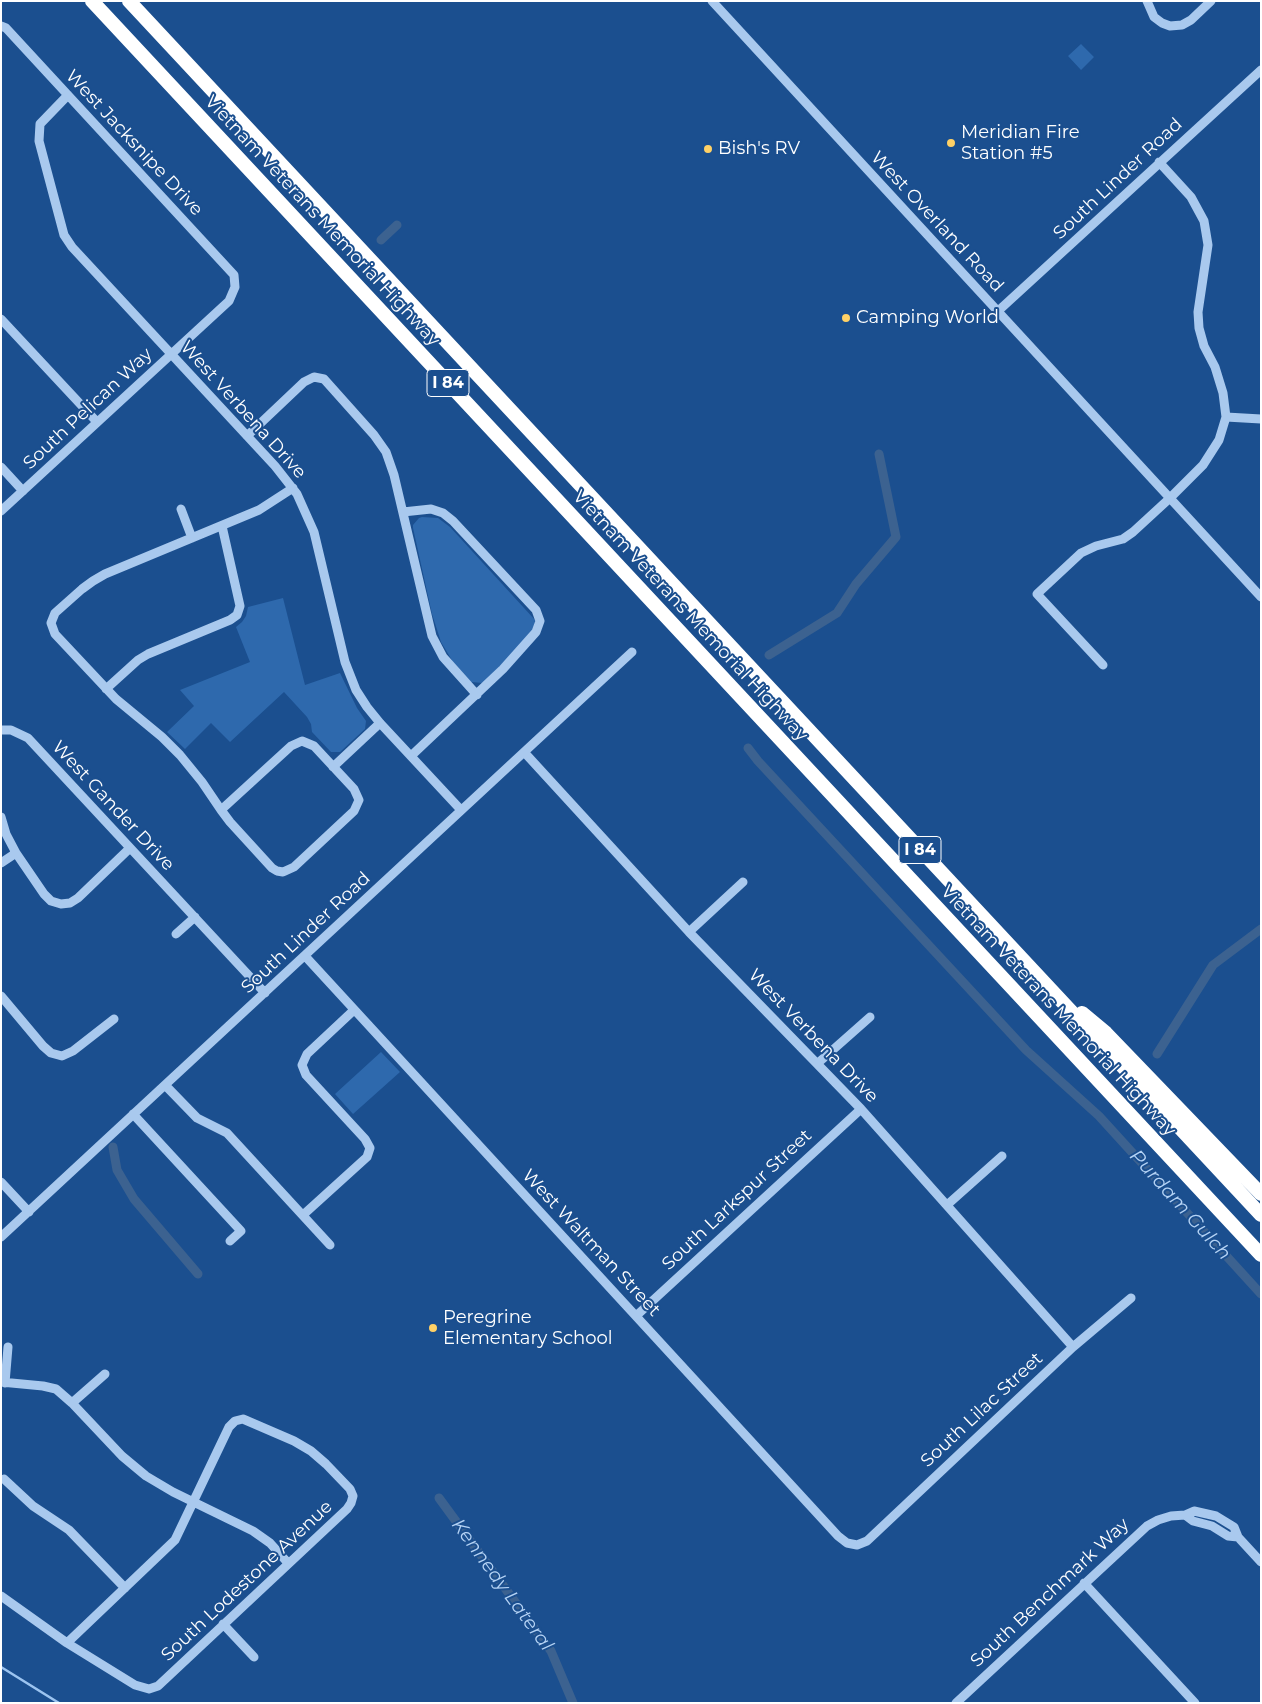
<!DOCTYPE html>
<html>
<head>
<meta charset="utf-8">
<style>
	body { margin:0 }
	#map { position:relative; width:1262px; height:1704px; overflow:hidden; background:#1b4f8f; font-family:Montserrat,sans-serif }
	canvas { display:block }
	.frame { position:absolute; inset:0; border:2px solid #fff; pointer-events:none }
</style>
</head>
<body>
<div id="map">
<canvas width="1262" height="1704"></canvas>
<div class="frame"></div>
</div>
<script>
const context = document.querySelector('canvas').getContext('2d');
context.lineJoin = 'round';
function fill(path, color) { context.fillStyle = color; context.fill(path, 'evenodd'); }
const toPath = rows => new Path2D(rows.map(r => 'M' + r).join(''));
function stroke(path, color, width, dash) { context.strokeStyle = color; context.lineWidth = width; context.lineCap = dash ? 'butt' : 'round'; context.setLineDash(dash || []); context.stroke(path); }
function drawText(font, color, halo, rows, align = 'center') {
  context.font = font + ' Montserrat,sans-serif'; context.lineWidth = 4; context.setLineDash([]); context.textBaseline = 'middle'; context.strokeStyle = halo; context.fillStyle = color; for (const [text, x, y, turn = 0] of rows) {
    context.save(); context.translate(x, y); context.rotate((+turn || 0) * Math.PI / 180); context.textAlign = isNaN(turn) ? turn : align; if (halo) context.strokeText(text, 0, 0); context.fillText(text, 0, 0); context.restore();
  }
}
const green = toPath([
	[1081,44,1094,57,1081,70,1068,56],
	[422,517,438,518,450,527,535,620,534,629,508,658,483,683,471,682,453,662,441,642,432,614,413,528,413,525,419,518],
	[283,598,305,685,340,673,357,708,366,721,365,729,340,752,331,752,312,732,311,724,307,717,284,692,230,742,211,723,185,749,167,732,194,706,180,690,250,662,236,627,242,622,246,616,248,607],
	[381,1052,400,1072,353,1114,335,1094]
]);
const stream = toPath([
	[1,1667,59,1703]
]);
const canal = toPath([
	[381,240,397,225],
	[769,655,837,613,856,584,896,537,879,454],
	[748,748,758,761,1026,1050,1099,1116,1261,1294],
	[1157,1054,1213,965,1261,929],
	[113,1147,117,1170,134,1199,198,1274],
	[439,1498,551,1651,573,1703]
]);
const minor = toPath([
	[712,1,1261,597],
	[1147,1,1154,17,1162,23,1170,26,1182,25,1191,20,1211,1],
	[1,26,6,28,234,275,235,287,229,301,1,511],
	[68,95,40,124,39,141,64,235,72,247,275,466,297,494,314,532,345,662,356,690,367,707,380,723,461,810],
	[997,312,1261,70],
	[1,319,97,422],
	[1226,417,1261,419],
	[247,436,304,382,314,377,324,379,374,435,386,452,394,475,432,636,443,657,477,695],
	[1,467,23,491],
	[181,509,192,538],
	[403,512,431,509,443,513,453,521,536,610,540,621,536,632,503,669,411,756],
	[1103,665,1037,594,1081,553,1096,546,1123,539,1133,532,1170,498,1203,465,1219,440,1226,417,1223,393,1215,367,1204,346,1199,328,1198,312,1208,245,1204,221,1191,197,1159,162],
	[106,689,138,660,148,654,230,620,237,615,240,606,222,526],
	[1,730,11,730,28,738,265,993],
	[524,752,689,932,861,1109,1073,1347],
	[333,767,380,723],
	[221,810,291,746,302,741,314,746,354,789,359,800,354,811,294,867,283,872,277,871,272,868,230,822,221,810,202,782,180,755,162,737,116,699,55,634,51,623,55,613,82,589,93,581,105,574,259,510,293,488],
	[1,817,6,834,16,853,44,894,51,901,61,904,70,903,78,898,130,848],
	[1,863,16,853],
	[689,932,743,882],
	[176,934,195,917],
	[305,956,838,1536,847,1543,857,1545,867,1541,1073,1347,1131,1298],
	[1,996,43,1046,51,1053,62,1056,73,1051,114,1019],
	[818,1063,870,1017],
	[165,1085,197,1118,227,1133,330,1245],
	[133,1114,241,1231,230,1241],
	[1,1182,29,1212],
	[947,1205,1002,1156],
	[303,1215,367,1157,370,1148,365,1139,306,1075,302,1065,307,1054,354,1010],
	[1,1237,632,652],
	[636,1316,861,1109],
	[1,1382,43,1386,56,1389,72,1403,122,1456,146,1476,173,1492,253,1531,270,1543,288,1563],
	[5,1383,8,1347],
	[72,1403,105,1374],
	[4,1479,33,1506,69,1530,125,1588],
	[1238,1537,1261,1562],
	[1084,1583,1195,1703],
	[1,1596,67,1643,135,1685,149,1689,158,1686,347,1509,351,1503,353,1496,350,1489,326,1464,311,1451,294,1441,243,1419,235,1421,229,1427,175,1540,67,1643],
	[223,1624,254,1657],
	[956,1703,1147,1526,1158,1520,1171,1516,1185,1515,1194,1511,1216,1516,1234,1527,1238,1537,1228,1536,1212,1526,1193,1521,1185,1515]
]);
const highway = toPath([
	[92,1,1261,1255],
	[129,1,1261,1215],
	[1082,1013,1106,1033,1261,1194]
]);
const markers = [
	[951,143,5,"#ffd166"],
	[708,149,5,"#ffd166"],
	[846,318,5,"#ffd166"],
	[433,1328,5,"#ffd166"]
];
const shields = [
	[448,383,42],
	[920,850,42]
];
const shieldNames = [
	["I 84",448,383],
	["I 84",920,850]
];
const poiNames = [
	["Meridian Fire",961,133],
	["Station #5",961,154],
	["Bish's RV",718,149],
	["Camping World",856,318],
	["Peregrine",443,1318],
	["Elementary School",443,1339]
];
const streetNames = [
	["West Jacksnipe Drive",134,143,47],
	["South Linder Road",1118,179,-43],
	["Vietnam Veterans Memorial Highway",322,221,47],
	["West Overland Road",937,222,47],
	["South Pelican Way",88,409,-43],
	["West Verbena Drive",243,410,48],
	["Vietnam Veterans Memorial Highway",690,616,47],
	["West Gander Drive",113,806,47],
	["South Linder Road",306,933,-43],
	["Vietnam Veterans Memorial Highway",1058,1011,47],
	["West Verbena Drive",813,1036,46],
	["South Larkspur Street",737,1200,-43],
	["West Waltman Street",591,1243,47],
	["South Lilac Street",982,1410,-43],
	["South Lodestone Avenue",247,1581,-43],
	["South Benchmark Way",1050,1593,-43]
];
const waterNames = [
	["Purdam Gulch",1180,1205,48],
	["Kennedy Lateral",502,1585,54]
];
fill(green, '#2e69ad');
stroke(stream, '#9cc4f0', 2.5);
stroke(canal, '#3c6290', 9);
stroke(minor, '#a9c9ee', 9);
stroke(highway, '#fff', 14);
for (const [x, y, r, color] of markers) { const dot = new Path2D(); dot.arc(x, y, r, 0, 2 * Math.PI); context.fillStyle = color; context.fill(dot); stroke(dot, '#1b4f8f', 2); }
for (const [x, y, w] of shields) { const box = new Path2D(); box.roundRect(x - w / 2, y - 13.5, w, 27, 4); context.fillStyle = '#1b4f8f'; context.fill(box); stroke(box, '#fff', 1); }
drawText('bold 16px', '#fff', null, shieldNames);
drawText('18px', '#fff', '#1b4f8f', poiNames, 'left');
drawText('18px', '#fff', '#1b4f8f', streetNames);
drawText('italic 19px', '#b5d3f5', '#1b4f8f', waterNames);
</script>
</body>
</html>
